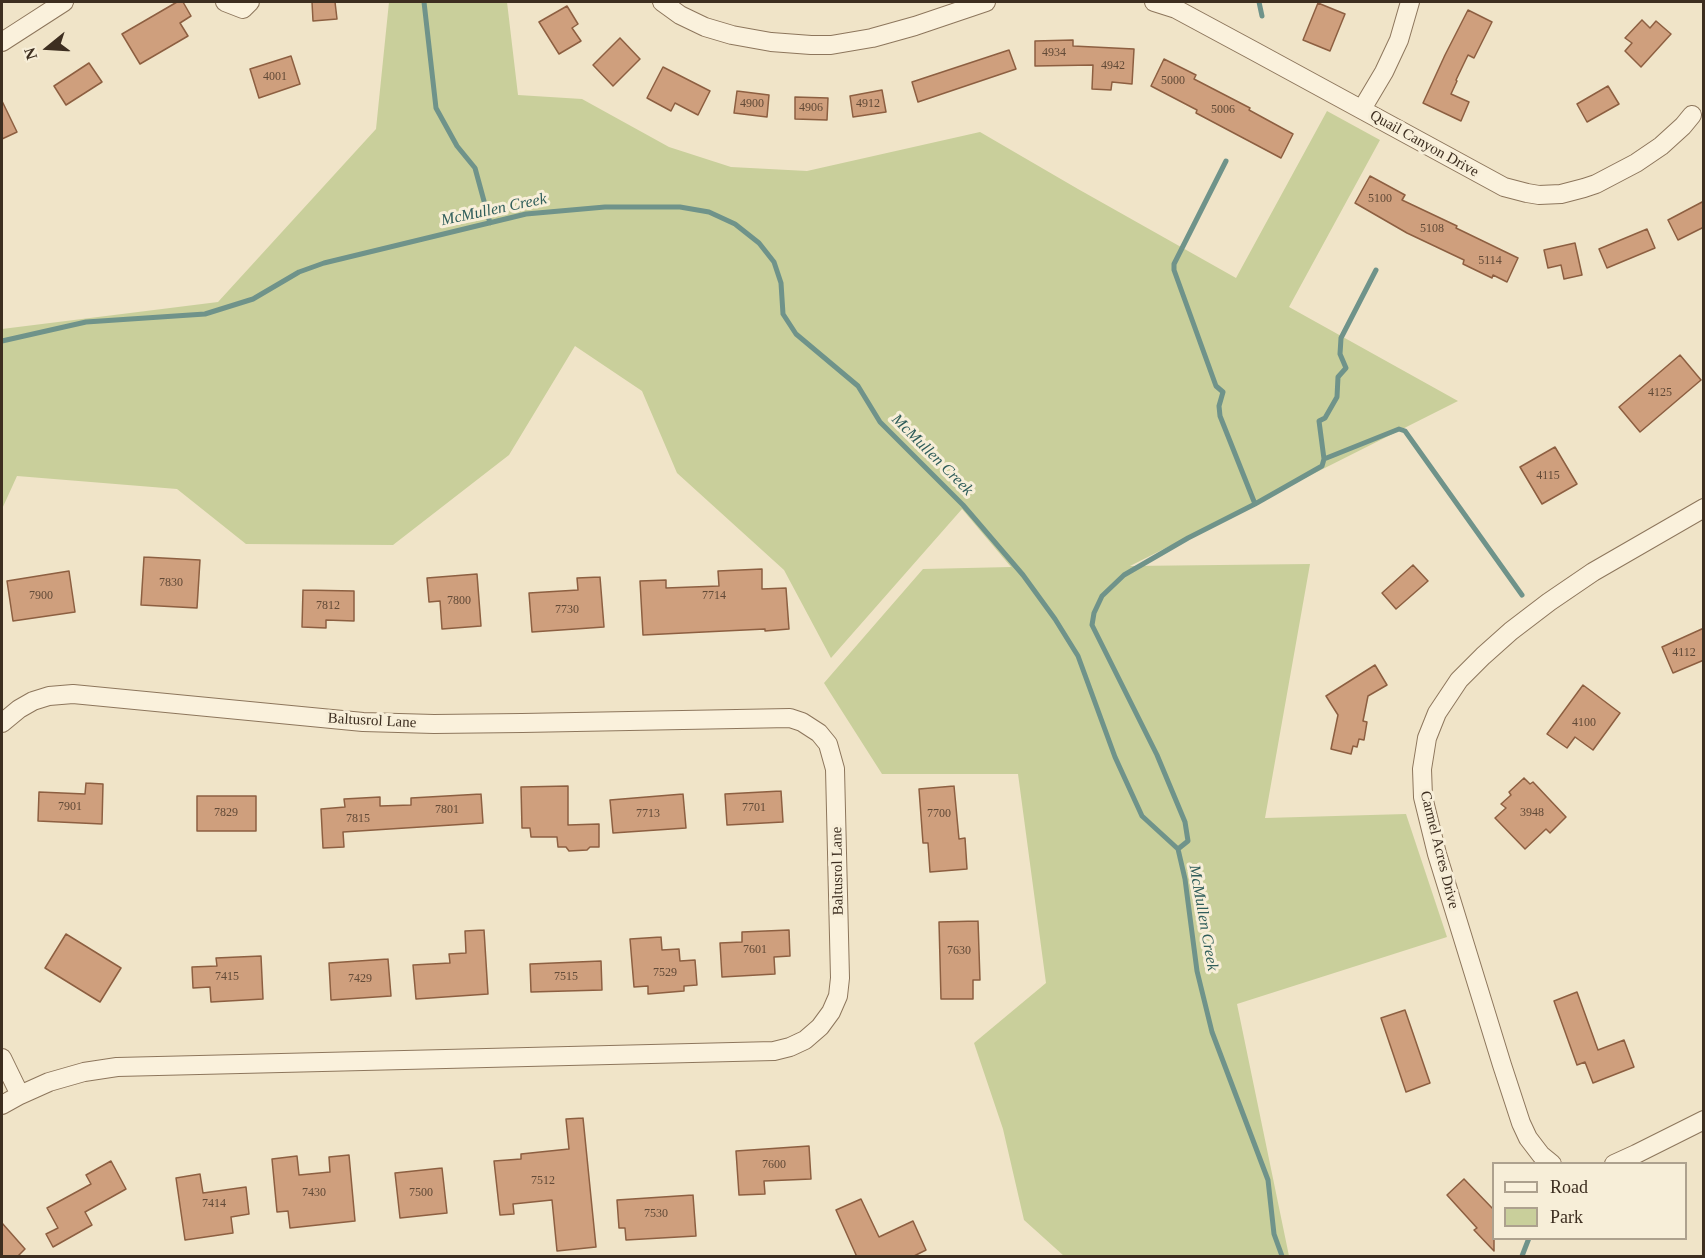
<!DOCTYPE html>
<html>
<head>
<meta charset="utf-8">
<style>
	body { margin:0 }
	#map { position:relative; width:1705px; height:1258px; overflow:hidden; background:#f0e4c8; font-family:"Times New Roman",serif }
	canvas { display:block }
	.frame { position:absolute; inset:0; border:3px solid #3d2e20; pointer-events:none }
	.legend { position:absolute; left:1492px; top:1162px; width:195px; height:78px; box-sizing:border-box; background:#f7eed8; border:2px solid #ada18e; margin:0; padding:8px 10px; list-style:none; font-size:18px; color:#3d2e20 }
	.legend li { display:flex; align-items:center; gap:12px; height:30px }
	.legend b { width:30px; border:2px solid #ada18e }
	.north { position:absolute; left:18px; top:18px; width:60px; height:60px; -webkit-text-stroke:4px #f7eed8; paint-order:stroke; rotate:252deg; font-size:16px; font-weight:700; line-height:24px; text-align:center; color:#3d2e20 }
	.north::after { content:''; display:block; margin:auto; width:21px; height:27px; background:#3d2e20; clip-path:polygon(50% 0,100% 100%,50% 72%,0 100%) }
</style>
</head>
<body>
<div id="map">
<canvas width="1705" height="1258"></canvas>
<div class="frame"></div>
<ul class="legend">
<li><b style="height:8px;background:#faf1dc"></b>Road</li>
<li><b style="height:16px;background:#c9cf9b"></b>Park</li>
</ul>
<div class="north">N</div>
</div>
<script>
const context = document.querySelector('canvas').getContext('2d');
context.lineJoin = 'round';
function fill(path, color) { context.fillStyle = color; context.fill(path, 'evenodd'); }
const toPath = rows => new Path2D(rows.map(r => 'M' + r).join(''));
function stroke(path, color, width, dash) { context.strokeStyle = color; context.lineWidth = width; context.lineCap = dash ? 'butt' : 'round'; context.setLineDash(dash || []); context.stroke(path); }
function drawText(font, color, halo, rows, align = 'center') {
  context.font = font + ' "Times New Roman",serif'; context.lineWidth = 6; context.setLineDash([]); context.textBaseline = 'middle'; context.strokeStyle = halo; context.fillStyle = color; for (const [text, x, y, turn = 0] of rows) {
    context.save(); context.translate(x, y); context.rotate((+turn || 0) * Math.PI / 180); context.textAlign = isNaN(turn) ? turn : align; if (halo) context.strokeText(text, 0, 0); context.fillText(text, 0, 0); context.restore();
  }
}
const green = toPath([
	[389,2,507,2,518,95,582,99,669,147,731,167,807,171,980,132,1078,189,1236,278,1327,111,1380,140,1289,307,1458,401,1130,566,1310,564,1265,818,1406,814,1447,937,1237,1004,1289,1256,1064,1256,1024,1220,1003,1129,974,1043,1046,983,1018,774,882,774,824,683,923,569,1011,567,962,509,831,658,784,570,677,473,642,391,575,346,509,455,393,545,246,544,177,489,17,476,2,509,2,329,218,302,376,129]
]);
const stream = toPath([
	[424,2,436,108,457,146,475,168,490,223],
	[1259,2,1262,16],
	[1226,161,1174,264,1174,270,1216,386,1223,392,1219,406,1220,416,1255,504],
	[2,341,86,322,205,314,253,299,299,272,324,263,526,214,605,207,680,207,709,212,735,224,759,243,774,262,781,283,783,314,796,334,858,386,880,422,963,505,1023,575,1055,619,1078,656,1115,757,1142,816,1178,849,1185,879,1197,971,1212,1032,1268,1180,1274,1234,1282,1256],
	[1324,459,1399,429,1405,431,1522,595],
	[1178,849,1188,841,1185,822,1157,755,1092,625,1094,613,1102,596,1124,575,1188,538,1255,504,1322,466,1324,459,1319,421,1325,418,1337,397,1338,377,1346,368,1340,354,1341,338,1376,270],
	[1522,1256,1529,1238]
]);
const building = toPath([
	[177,2,183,2,191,16,180,23,188,36,140,64,122,34,177,2],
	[312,2,335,2,337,19,313,21,312,2],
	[1318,3,1345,14,1330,51,1303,40,1318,3],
	[567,6,578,24,572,28,581,41,559,54,539,22,567,6],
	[1468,10,1492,22,1474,58,1468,55,1456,80,1457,81,1451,94,1469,102,1461,121,1423,103,1445,55,1468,10],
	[1642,20,1650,28,1656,21,1671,34,1641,67,1625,51,1632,43,1625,38,1642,20],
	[620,38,640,59,613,86,593,65,620,38],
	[1073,40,1073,46,1134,49,1132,84,1112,82,1111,90,1092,89,1093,65,1035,66,1035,41,1073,40],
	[1009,50,1016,69,918,102,912,82,1009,50],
	[291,56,300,84,259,98,250,69,291,56],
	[1164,59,1196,75,1194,79,1250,108,1249,110,1293,134,1281,158,1196,113,1197,110,1151,86,1164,59],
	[89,63,102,82,66,105,54,86,89,63],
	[663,67,710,91,698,115,675,103,671,111,647,98,663,67],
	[1608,86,1619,104,1587,122,1577,104,1608,86],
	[882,90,886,112,853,117,850,96,882,90],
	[737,91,769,95,767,117,734,113,737,91],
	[795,97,828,98,827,120,795,119,795,97],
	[2,101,17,132,2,139,2,101],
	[1370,176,1405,195,1402,200,1457,226,1456,228,1518,258,1507,282,1493,275,1492,278,1463,264,1464,260,1407,233,1355,203,1370,176],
	[1704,201,1704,227,1678,240,1668,220,1704,201],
	[1647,229,1655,248,1607,268,1599,249,1647,229],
	[1575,243,1582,275,1564,279,1561,265,1548,268,1544,250,1575,243],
	[1680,355,1701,380,1640,432,1619,407,1680,355],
	[1555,447,1577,484,1542,504,1520,467,1555,447],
	[144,557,200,560,197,608,141,605,144,557],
	[1413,565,1428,581,1396,609,1382,593,1413,565],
	[762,569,762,589,786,588,789,629,765,631,765,629,643,635,640,581,666,580,666,588,719,586,718,571,762,569],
	[69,571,75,612,13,621,7,581,69,571],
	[477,574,481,626,442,629,440,601,429,602,427,578,477,574],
	[600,577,604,627,532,632,529,593,578,590,577,578,600,577],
	[303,590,354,591,354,621,326,620,326,628,302,627,303,590],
	[1704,628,1704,660,1673,673,1662,647,1704,628],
	[1375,665,1387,685,1368,696,1363,721,1367,722,1364,740,1359,739,1357,747,1353,746,1351,754,1331,749,1338,715,1326,696,1375,665],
	[1583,685,1620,713,1593,750,1575,737,1567,748,1547,734,1583,685],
	[1524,778,1530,784,1533,782,1566,817,1550,833,1546,829,1525,849,1495,818,1506,808,1501,804,1511,795,1509,792,1524,778],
	[86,783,103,784,102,824,38,821,39,792,85,794,86,783],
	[568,786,568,825,599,824,599,847,590,847,587,850,569,851,566,847,558,847,557,837,531,837,530,828,522,828,521,787,568,786],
	[954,786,959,839,965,838,967,869,930,872,928,843,923,843,919,789,954,786],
	[781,791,783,822,727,825,725,794,781,791],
	[481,794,483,823,343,832,344,847,323,848,321,809,345,807,344,799,380,797,380,806,411,805,411,798,481,794],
	[683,794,686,828,613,833,610,800,683,794],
	[197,796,256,796,256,831,197,831,197,796],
	[978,921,980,980,973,980,973,999,941,999,939,922,978,921],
	[484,930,488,994,416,999,413,965,450,963,449,954,466,953,465,931,484,930],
	[789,930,790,956,774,957,775,974,722,977,720,943,742,942,742,932,789,930],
	[66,934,121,968,100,1002,45,968,66,934],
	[661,937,662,950,679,949,680,961,695,960,697,985,684,986,684,991,648,994,648,986,634,987,630,939,661,937],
	[261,956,263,999,211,1002,210,987,193,988,192,967,217,966,216,958,261,956],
	[388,959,391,996,331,1000,329,963,388,959],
	[601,961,602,990,531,992,530,964,601,961],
	[1577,992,1598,1050,1624,1040,1634,1067,1593,1083,1585,1062,1577,1065,1554,1001,1577,992],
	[1405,1010,1430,1083,1406,1092,1381,1018,1405,1010],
	[583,1118,596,1247,557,1251,552,1200,513,1204,514,1214,500,1215,494,1161,521,1159,521,1154,569,1149,566,1119,583,1118],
	[809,1146,811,1179,764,1181,765,1194,739,1195,736,1151,809,1146],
	[349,1155,355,1221,290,1228,288,1211,277,1212,272,1159,297,1156,299,1175,330,1172,329,1157,349,1155],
	[111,1161,126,1189,85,1212,92,1225,53,1247,46,1234,58,1228,47,1208,91,1184,86,1175,111,1161],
	[442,1168,447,1213,400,1218,395,1173,442,1168],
	[200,1174,203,1193,246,1187,249,1214,231,1217,233,1233,185,1240,176,1178,200,1174],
	[1464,1179,1494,1210,1494,1251,1474,1230,1477,1228,1447,1195,1464,1179],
	[693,1195,696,1236,626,1240,625,1228,619,1228,617,1200,693,1195],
	[861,1199,879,1237,913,1221,926,1250,912,1257,857,1257,836,1210,861,1199],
	[2,1223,25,1249,17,1257,2,1257,2,1223]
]);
const minor = toPath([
	[225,2,243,9,250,2],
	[662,2,680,15,705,27,732,35,771,42,811,45,831,45,872,38,915,26,986,2],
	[1154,2,1176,9,1254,51,1493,181,1504,187,1527,193,1539,195,1561,194,1584,188,1596,184,1636,163,1661,146,1683,126,1692,115],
	[2,42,64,2],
	[1362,109,1384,72,1399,40,1410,2],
	[2,723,19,709,33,701,49,696,73,694,363,722,434,724,522,723,790,718,802,722,819,733,828,744,835,769,840,978,838,996,831,1012,820,1027,805,1040,790,1047,774,1051,117,1067,84,1072,49,1082,20,1095,2,1058],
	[2,1105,20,1095],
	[1552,1164,1541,1155,1528,1138,1521,1123,1502,1065,1437,854,1423,797,1422,769,1427,738,1437,713,1459,680,1483,656,1511,631,1549,602,1593,572,1704,508],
	[1614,1164,1636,1154,1704,1120]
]);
const numberNames = [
	["4934",1054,53],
	["4942",1113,66],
	["4001",275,77],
	["5000",1173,81],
	["4900",752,104],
	["4912",868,104],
	["4906",811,108],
	["5006",1223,110],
	["5100",1380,199],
	["5108",1432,229],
	["5114",1490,261],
	["4125",1660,393],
	["4115",1548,476],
	["7830",171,583],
	["7900",41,596],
	["7714",714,596],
	["7800",459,601],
	["7812",328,606],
	["7730",567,610],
	["4112",1684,653],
	["4100",1584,723],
	["7901",70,807],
	["7701",754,808],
	["7801",447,810],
	["7829",226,813],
	["3948",1532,813],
	["7713",648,814],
	["7700",939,814],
	["7815",358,819],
	["7601",755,950],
	["7630",959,951],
	["7529",665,973],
	["7415",227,977],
	["7515",566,977],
	["7429",360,979],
	["7600",774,1165],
	["7512",543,1181],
	["7430",314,1193],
	["7500",421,1193],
	["7414",214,1204],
	["7530",656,1214]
];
const streetNames = [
	["Quail Canyon Drive",1424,144,29],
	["Baltusrol Lane",372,721,3],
	["Carmel Acres Drive",1439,850,76],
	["Baltusrol Lane",838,871,-91]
];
const waterNames = [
	["McMullen Creek",494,210,-12],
	["McMullen Creek",932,455,45],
	["McMullen Creek",1203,918,80]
];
fill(green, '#c9cf9b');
stroke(stream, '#6f938a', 5);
fill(building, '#cf9f7d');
stroke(building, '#8d5f41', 1.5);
stroke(minor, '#8d765c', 20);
stroke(minor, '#faf1dc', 18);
drawText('12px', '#624a37', null, numberNames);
drawText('15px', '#3d2e20', '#f7eed8', streetNames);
drawText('italic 16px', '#2f5d5a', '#f7eed8', waterNames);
</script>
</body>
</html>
